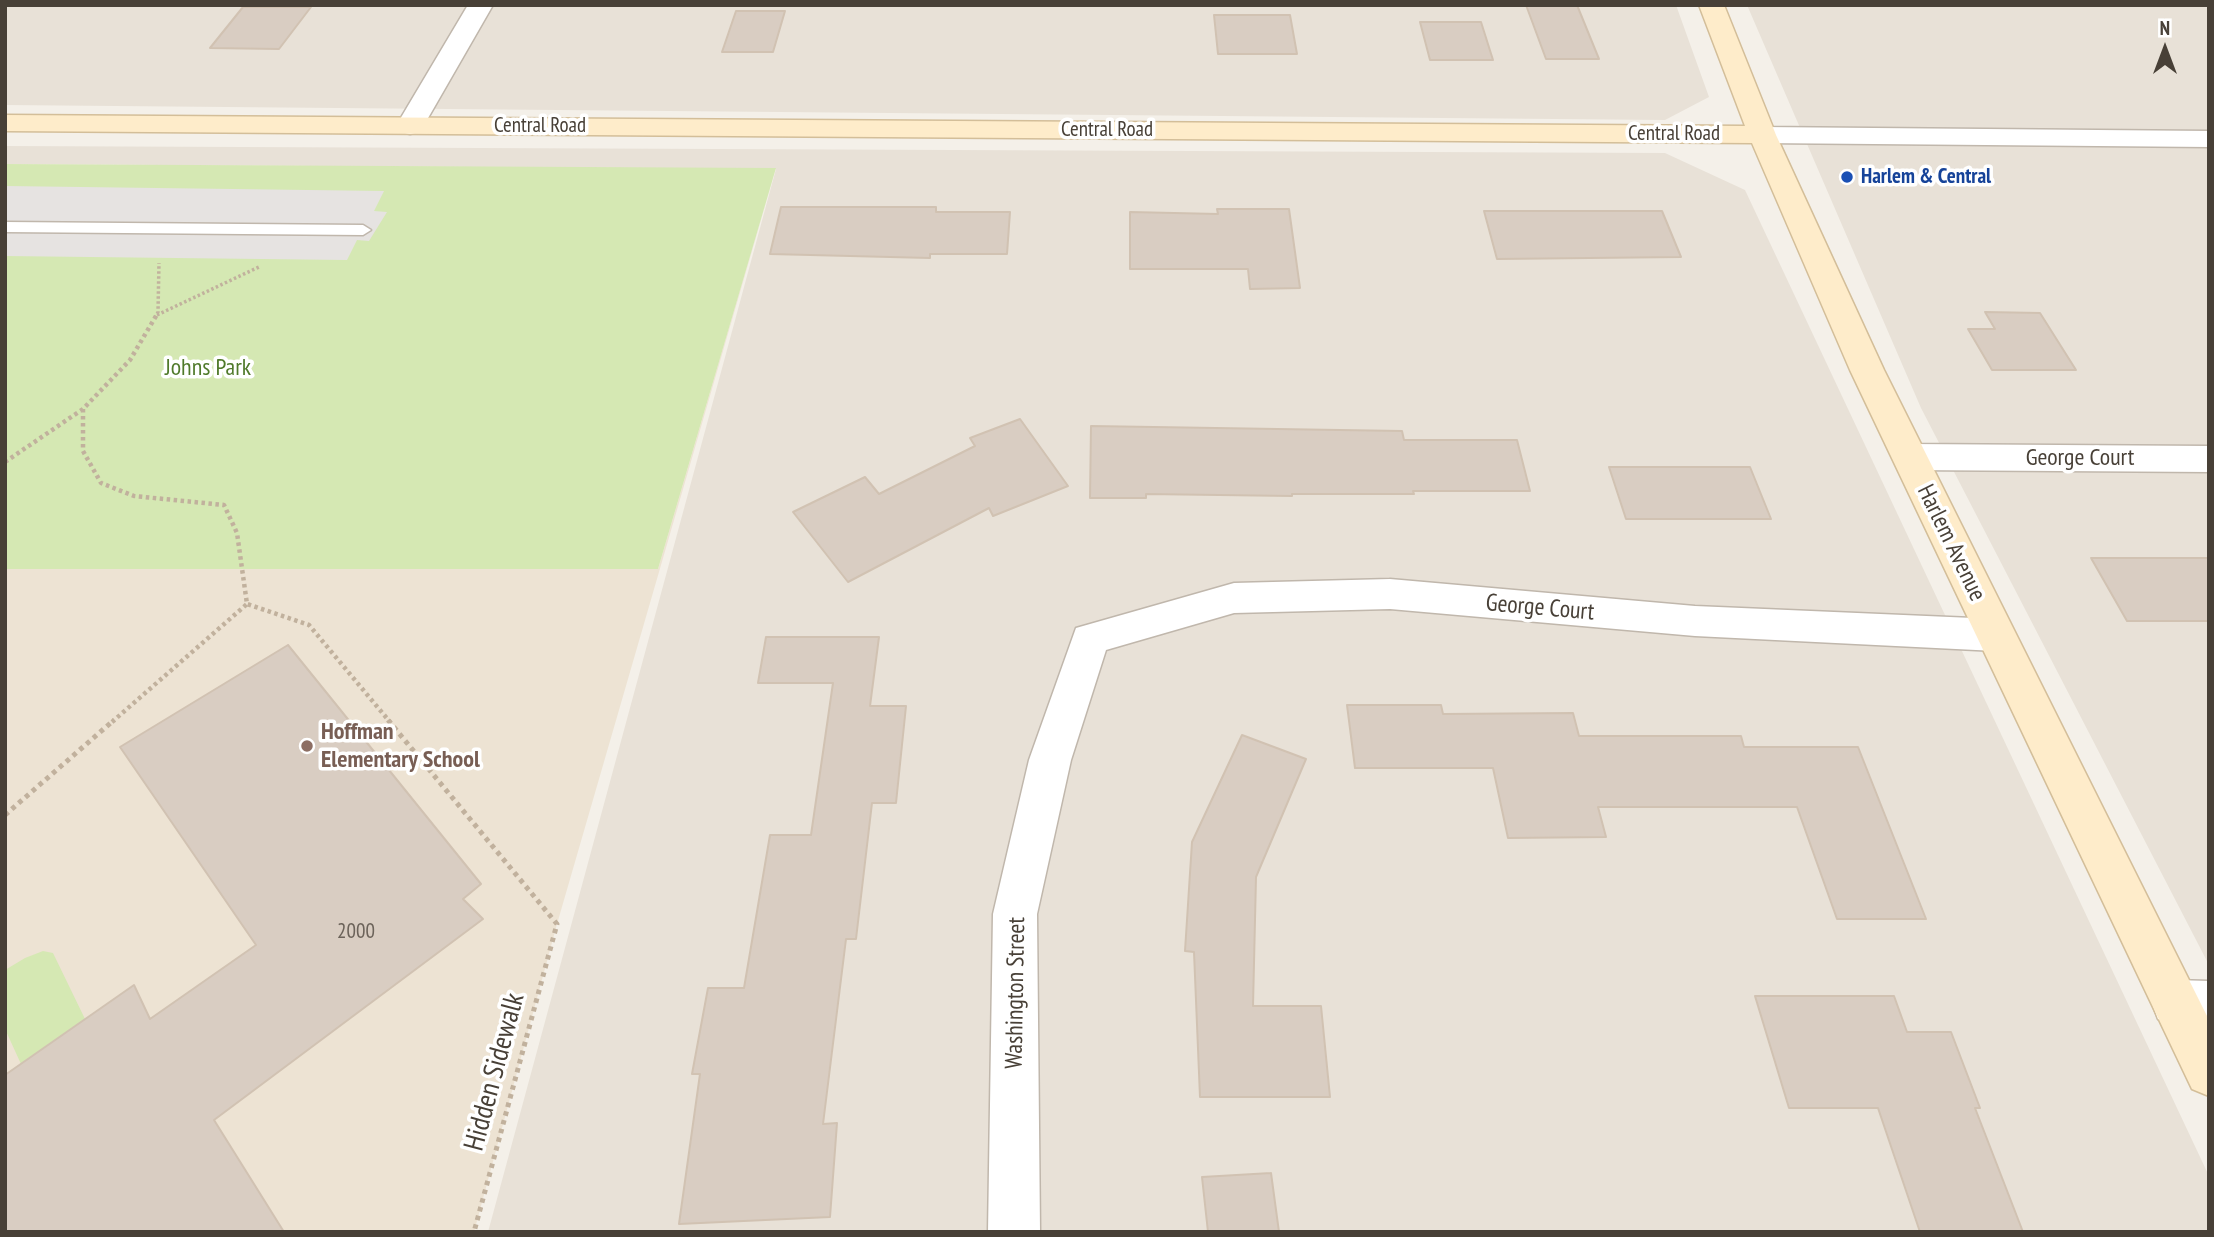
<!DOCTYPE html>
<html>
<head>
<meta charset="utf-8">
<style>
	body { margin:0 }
	#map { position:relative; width:2214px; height:1237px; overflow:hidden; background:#f4f0e9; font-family:"PT Sans Narrow",sans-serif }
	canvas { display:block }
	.frame { position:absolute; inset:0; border:7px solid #484037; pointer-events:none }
	.north { position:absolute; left:2130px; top:14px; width:70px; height:70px; -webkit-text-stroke:5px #fff; paint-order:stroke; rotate:0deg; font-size:19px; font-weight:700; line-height:28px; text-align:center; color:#484037 }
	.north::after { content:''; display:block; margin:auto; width:24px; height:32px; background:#484037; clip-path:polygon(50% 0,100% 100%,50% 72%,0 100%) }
</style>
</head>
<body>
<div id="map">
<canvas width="2214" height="1237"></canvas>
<div class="frame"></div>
<div class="north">N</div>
</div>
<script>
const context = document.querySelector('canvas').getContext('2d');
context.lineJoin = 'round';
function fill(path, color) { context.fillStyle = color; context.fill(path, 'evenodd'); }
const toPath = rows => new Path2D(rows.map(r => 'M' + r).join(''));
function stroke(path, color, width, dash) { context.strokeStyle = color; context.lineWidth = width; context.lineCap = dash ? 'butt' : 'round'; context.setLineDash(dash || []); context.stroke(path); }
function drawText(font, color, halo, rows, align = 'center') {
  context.font = font + ' "PT Sans Narrow",sans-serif'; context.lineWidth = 7; context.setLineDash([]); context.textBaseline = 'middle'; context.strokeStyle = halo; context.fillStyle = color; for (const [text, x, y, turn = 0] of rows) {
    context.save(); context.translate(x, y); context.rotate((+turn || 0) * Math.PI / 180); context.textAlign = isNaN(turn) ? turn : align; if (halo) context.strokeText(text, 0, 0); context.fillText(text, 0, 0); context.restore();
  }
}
const residential = toPath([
	[5,5,1676,5,1709,97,1665,120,5,105],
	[1747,5,2209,5,2209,965,1921,408],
	[5,146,1665,153,1745,190,2209,1176,2209,1232,488,1232,776,169,5,164]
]);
const education = toPath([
	[776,168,557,924,474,1232,5,1232,5,569,658,569]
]);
const green = toPath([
	[5,164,776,168,658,569,5,569],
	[43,951,53,953,85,1019,21,1064,5,1029,5,970,25,958]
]);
const parking = toPath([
	[5,186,384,191,374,211,387,212,369,241,357,240,347,260,5,256]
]);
const building = toPath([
	[1526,5,1577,5,1599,59,1546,59,1526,5],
	[243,7,311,7,279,49,210,48,243,7],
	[736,11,785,11,773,52,722,52,736,11],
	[1214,15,1290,15,1297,54,1218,54,1214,15],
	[1420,22,1481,22,1493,60,1430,60,1420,22],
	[781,207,936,207,936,212,1010,212,1007,254,930,254,930,258,770,254,781,207],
	[1217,209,1289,209,1300,288,1250,289,1248,269,1130,269,1130,212,1218,214,1217,209],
	[1484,211,1662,211,1681,257,1497,259,1484,211],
	[1985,312,2040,313,2076,370,1992,370,1968,329,1995,329,1985,312],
	[1020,419,1068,486,993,516,989,508,848,582,793,512,865,477,879,494,975,446,970,438,1020,419],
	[1091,426,1402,431,1404,440,1517,440,1530,491,1413,491,1414,494,1292,494,1292,496,1146,494,1146,498,1090,498,1091,426],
	[1609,467,1750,467,1771,519,1626,519,1609,467],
	[2091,558,2209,558,2209,621,2127,621,2091,558],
	[766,637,879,637,870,706,906,706,896,803,872,803,856,939,846,939,823,1124,837,1123,830,1217,679,1224,700,1074,692,1074,708,988,744,988,770,835,811,835,833,683,758,683,766,637],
	[288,645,481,884,463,899,483,919,214,1120,284,1232,5,1232,5,1075,134,985,150,1019,256,945,120,747,288,645],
	[1347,705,1441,705,1443,714,1573,713,1579,736,1741,736,1744,747,1858,747,1926,919,1837,919,1797,807,1598,807,1606,837,1508,838,1493,768,1355,768,1347,705],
	[1242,735,1306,759,1256,877,1253,1006,1321,1006,1330,1097,1200,1097,1194,952,1185,951,1192,842,1242,735],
	[1755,996,1894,996,1907,1032,1951,1032,1980,1108,1975,1108,2023,1232,1920,1232,1878,1108,1789,1108,1755,996],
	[1271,1173,1279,1232,1208,1232,1202,1177,1271,1173]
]);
const pathFar2 = toPath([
	[157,315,261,266],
	[155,318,158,312,159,263]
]);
const pathFar1 = toPath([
	[83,409,83,451,101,483,134,496,224,505,237,533,247,604,309,625,390,722],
	[5,462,83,409,130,360,156,316],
	[112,722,247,604]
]);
const path = toPath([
	[388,720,557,924,474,1232],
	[5,815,114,720]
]);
const lane = toPath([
	[5,222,363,225,371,230,363,235,5,232,5,222]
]);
const street = toPath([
	[468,5,493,5,420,132,410,134,400,132,396,126,468,5],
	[1762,127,2209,131,2209,147,1762,143,1752,141,1748,135,1752,129,1762,127],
	[1909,444,2209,446,2209,472,1909,470,1897,466,1892,457,1897,448,1909,444],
	[1390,579,1695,606,1996,619,2010,624,2015,635,2010,646,1996,651,1695,636,1390,609,1234,613,1106,650,1071,760,1037,914,1040,1232,988,1232,993,914,1029,760,1076,628,1234,583,1390,579],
	[2175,980,2209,981,2209,1027,2175,1026,2158,1019,2152,1003,2158,987,2175,980]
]);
const secondary = toPath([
	[1699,5,1724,5,1776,135,1884,370,2209,1020,2209,1096,2192,1089,1850,370,1752,143,5,131,5,115,1745,126,1699,5]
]);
const markers = [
	[1847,177,7,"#1a4fb4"],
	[307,746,7,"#8d6e63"]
];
const farStreetnames = [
	["Central Road",540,126],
	["Central Road",1107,130],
	["Central Road",1674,134]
];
const farTransitnames = [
	["Harlem & Central",1861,177]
];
const numberNames = [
	["2000",356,932]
];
const parkNames = [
	["Johns Park",208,368]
];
const streetNames = [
	["George Court",2080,458],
	["Harlem Avenue",1951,543,64],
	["George Court",1540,608,5],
	["Washington Street",1016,993,-89]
];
const educationNames = [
	["Hoffman",321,732],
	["Elementary School",321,760]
];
const nearStreetnames = [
	["Hidden Sidewalk",495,1072,-75]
];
fill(residential, '#e8e1d7');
fill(education, '#ede3d3');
fill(green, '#d5e8b3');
fill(parking, '#e6e3e1');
fill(building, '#d9cdc2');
stroke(building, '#d1c2b2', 2);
stroke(lane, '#c0b7ac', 3);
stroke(street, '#c0b7ac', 3);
stroke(secondary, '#d3be99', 3);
stroke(pathFar2, '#c1b19d', 3.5, [2.5, 2.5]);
stroke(pathFar1, '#c1b19d', 4.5, [3.5, 3.5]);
stroke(path, '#c1b19d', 5, [4.5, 4.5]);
fill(lane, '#fff');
fill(street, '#fff');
fill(secondary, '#feecca');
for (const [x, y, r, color] of markers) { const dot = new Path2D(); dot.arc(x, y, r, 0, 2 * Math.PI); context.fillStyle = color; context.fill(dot); stroke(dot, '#fff', 2.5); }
drawText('21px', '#484037', '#fff', farStreetnames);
drawText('bold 21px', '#164399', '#fff', farTransitnames, 'left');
drawText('21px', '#6c635a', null, numberNames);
drawText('24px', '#507a2b', '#fff', parkNames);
drawText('24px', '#484037', '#fff', streetNames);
drawText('bold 24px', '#785e54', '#fff', educationNames, 'left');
drawText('28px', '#484037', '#fff', nearStreetnames);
</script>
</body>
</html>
